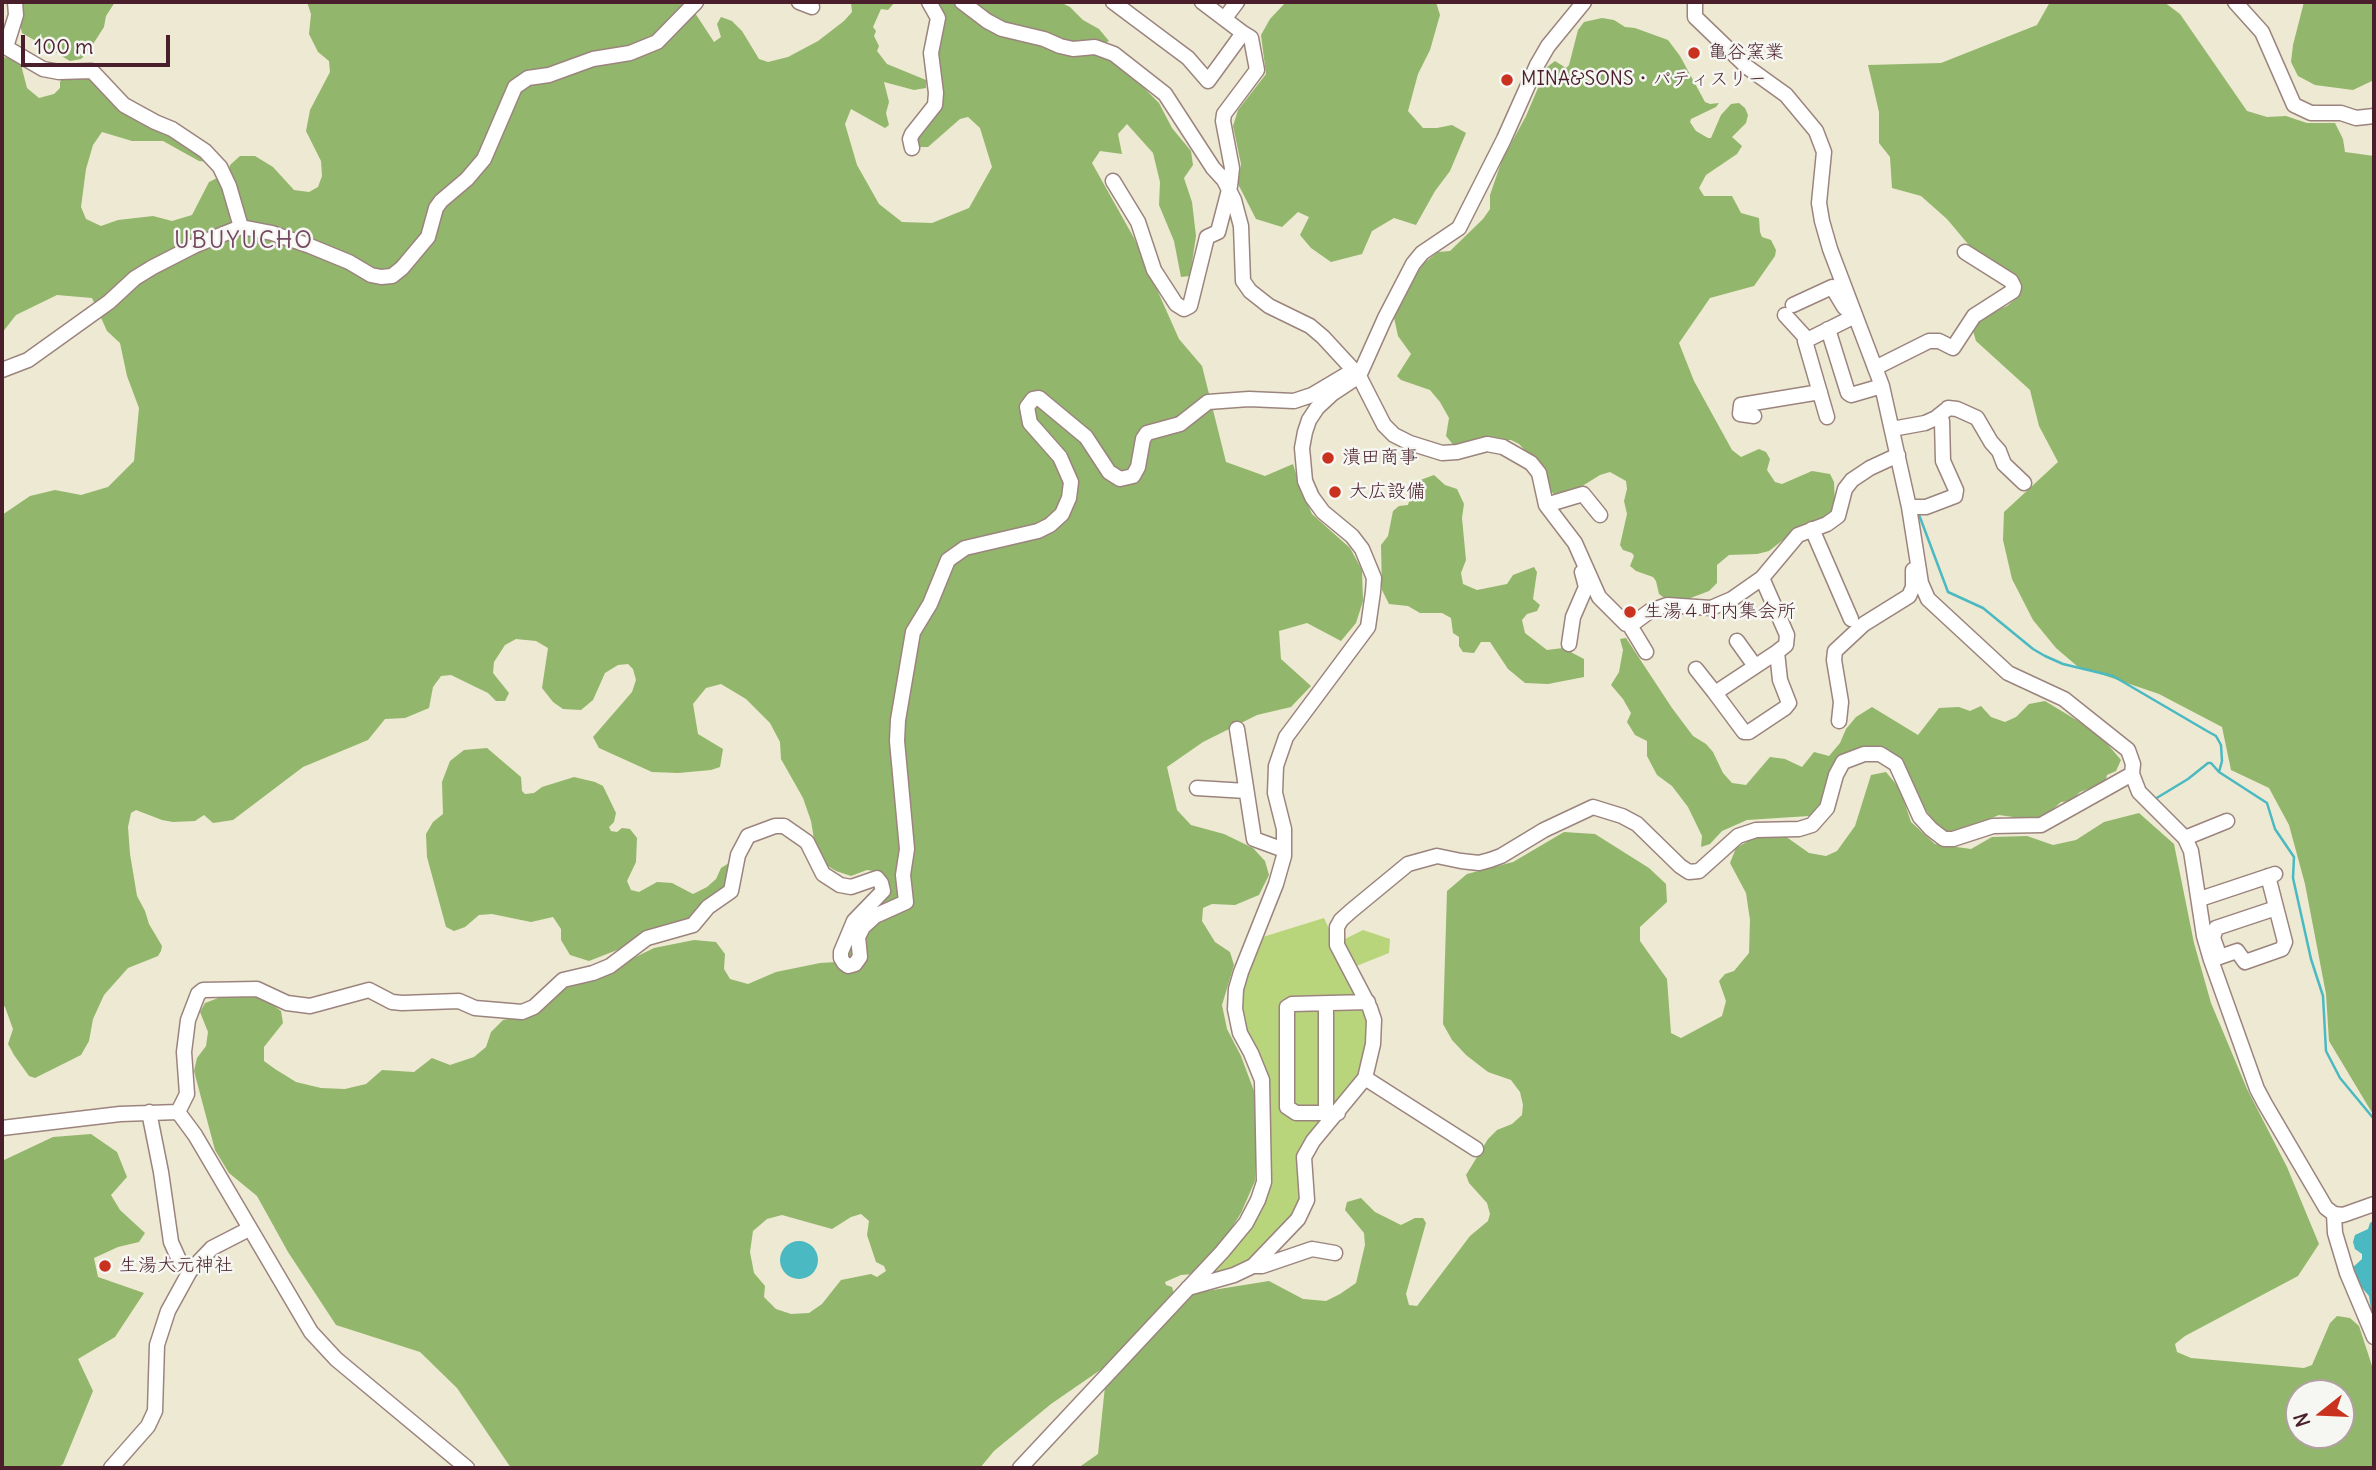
<!DOCTYPE html>
<html>
<head>
<meta charset="utf-8">
<style>
	body { margin:0 }
	#map { position:relative; width:2376px; height:1470px; overflow:hidden; background:#eee9d2; font-family:Delius,sans-serif }
	canvas { display:block }
	.frame { position:absolute; inset:0; border:4px solid #4a1f2b; pointer-events:none }
	.north { position:absolute; left:2285px; top:1379px; width:70px; height:70px; box-sizing:border-box; background:#f6f6f2; border:2px solid #b1a0a2; border-radius:50%; rotate:252deg; font-size:19px; font-weight:700; line-height:28px; text-align:center; color:#4a1f2b }
	.north::after { content:''; display:block; margin:auto; width:24px; height:32px; background:#c8321e; clip-path:polygon(50% 0,100% 100%,50% 72%,0 100%) }
	.scale { position:absolute; left:21px; top:35px; width:149px; height:32px; box-sizing:border-box; border:4px solid #4a1f2b; border-top:0; padding-left:9px; font-size:21px; line-height:24px; white-space:nowrap; color:#4a1f2b; -webkit-text-stroke:5px #f6f6f2; paint-order:stroke }
</style>
</head>
<body>
<div id="map">
<canvas width="2376" height="1470"></canvas>
<div class="frame"></div>
<div class="north">N</div>
<div class="scale">100 m</div>
</div>
<script>
const context = document.querySelector('canvas').getContext('2d');
context.lineJoin = 'round';
function fill(path, color) { context.fillStyle = color; context.fill(path, 'evenodd'); }
const toPath = rows => new Path2D(rows.map(r => 'M' + r).join(''));
function stroke(path, color, width, dash) { context.strokeStyle = color; context.lineWidth = width; context.lineCap = dash ? 'butt' : 'round'; context.setLineDash(dash || []); context.stroke(path); }
function drawText(font, color, halo, rows, align = 'center') {
  context.font = font + ' Delius,"Klee One",sans-serif'; context.lineWidth = 5; context.setLineDash([]); context.textBaseline = 'middle'; context.strokeStyle = halo; context.fillStyle = color; for (const [text, x, y, turn = 0] of rows) {
    context.save(); context.translate(x, y); context.rotate((+turn || 0) * Math.PI / 180); context.textAlign = isNaN(turn) ? turn : align; if (halo) context.strokeText(text, 0, 0); context.fillText(text, 0, 0); context.restore();
  }
}
const green = toPath([
	[1324,918,1369,1014,1369,1053,1360,1082,1302,1156,1307,1197,1293,1220,1248,1266,1193,1287,1258,1200,1263,1111,1236,989,1253,940],
	[1363,930,1390,939,1389,953,1354,967,1341,941]
]);
const forest = toPath([
	[22,2,115,2,106,16,104,27,88,52,81,59,70,61,22,33,20,24],
	[307,2,702,2,695,13,714,42,721,37,717,24,721,17,732,21,742,31,759,59,768,62,788,57,818,41,844,21,852,12,851,3,846,2,895,2,888,10,881,9,873,27,876,31,874,36,879,46,877,51,887,64,926,80,926,88,914,90,884,82,889,102,886,113,889,125,885,128,851,109,845,124,857,165,879,204,902,222,932,223,969,208,992,167,980,128,968,117,960,119,928,147,917,147,915,142,935,113,936,56,941,14,938,2,955,2,971,13,1040,44,1074,55,1094,54,1112,62,1133,77,1159,103,1172,128,1191,151,1193,165,1184,178,1192,202,1196,236,1190,276,1181,277,1174,241,1159,205,1160,182,1153,153,1127,124,1118,134,1122,154,1100,151,1092,163,1134,238,1179,339,1202,366,1226,462,1265,476,1293,464,1300,487,1312,514,1350,548,1362,570,1363,601,1356,623,1341,641,1307,623,1279,631,1281,659,1311,686,1291,707,1257,715,1203,742,1167,767,1177,810,1191,825,1224,834,1253,848,1265,861,1269,875,1259,895,1235,905,1212,904,1203,908,1202,921,1215,942,1230,952,1234,965,1222,1005,1227,1029,1241,1056,1254,1091,1257,1144,1255,1181,1241,1213,1221,1245,1193,1274,1181,1275,1165,1282,1166,1285,1172,1287,1174,1294,1109,1364,1051,1404,994,1451,980,1468,511,1468,457,1388,420,1352,336,1325,288,1252,257,1196,229,1173,215,1150,194,1071,197,1058,206,1046,208,1032,200,1012,205,1003,221,997,244,995,265,999,281,1011,283,1023,264,1047,264,1061,275,1069,296,1082,321,1088,345,1089,366,1084,382,1070,414,1072,432,1058,450,1065,474,1057,486,1047,491,1032,503,1020,523,1016,567,986,607,971,654,948,694,940,716,942,725,954,724,969,730,979,748,984,776,972,820,963,836,962,852,936,888,893,879,872,867,870,851,876,836,871,823,863,815,845,811,821,803,798,781,759,780,742,770,723,746,699,721,684,706,688,693,704,698,734,723,749,720,767,711,770,678,773,652,772,599,748,593,737,632,692,636,680,633,669,628,664,618,665,605,673,593,700,581,710,563,709,553,702,542,688,548,648,536,641,516,639,505,645,494,662,493,673,509,693,505,701,496,701,488,693,451,675,441,676,433,687,429,708,405,718,385,719,368,740,303,767,233,820,213,823,204,815,195,821,173,822,162,820,136,810,131,813,128,827,130,854,137,896,145,911,149,924,162,946,161,951,158,956,128,968,104,995,93,1019,89,1041,81,1055,35,1078,29,1076,14,1055,8,1044,13,1029,5,1007,2,1004,2,515,30,496,55,490,81,495,108,487,134,461,139,408,127,376,120,343,107,331,92,298,57,295,16,315,2,333,2,57,10,58,21,65,27,88,39,98,54,94,60,88,60,82,63,77,85,76,95,80,176,135,209,162,199,161,163,141,132,141,102,132,93,145,86,169,81,207,86,219,101,226,118,220,153,216,172,221,192,215,209,182,229,172,230,165,240,156,255,156,273,167,294,190,309,192,318,187,322,176,321,161,306,131,310,110,330,72,329,61,318,52,309,34,311,14],
	[861,1214,869,1221,867,1235,876,1262,884,1266,886,1271,877,1277,871,1274,841,1280,822,1304,809,1313,791,1314,776,1309,764,1297,765,1286,754,1273,750,1252,753,1231,767,1219,782,1215,832,1229,851,1217],
	[972,2,1060,2,1070,7,1083,20,1099,29,1109,41,1101,45,1069,43,1047,32,1008,26,988,15],
	[1286,2,1436,2,1440,15,1430,50,1418,74,1408,111,1423,128,1437,128,1452,125,1466,133,1450,171,1435,191,1416,225,1394,218,1372,231,1362,254,1331,262,1311,248,1300,235,1309,217,1298,212,1282,227,1256,219,1238,184,1241,164,1233,126,1238,110,1266,74,1261,35,1270,19],
	[2050,2,2164,2,2180,14,2247,111,2267,117,2286,116,2307,123,2335,123,2343,139,2345,152,2374,156,2374,1116,2329,1041,2326,994,2305,884,2289,825,2269,788,2231,770,2222,727,2159,694,2077,666,2056,648,2033,620,2012,579,2003,540,2004,512,2058,462,2039,426,2030,390,1976,341,1973,331,1979,318,2007,306,2017,298,2019,289,2016,280,2008,271,1973,250,1947,219,1921,196,1892,188,1890,157,1879,143,1879,112,1868,65,1941,63,2037,25],
	[2304,2,2374,2,2374,80,2353,90,2315,85,2298,76,2291,62,2293,45],
	[1602,18,1614,20,1625,27,1635,28,1668,40,1680,56,1705,102,1710,104,1719,103,1716,107,1691,119,1690,122,1696,131,1708,138,1711,138,1721,115,1731,104,1739,103,1745,108,1748,115,1746,123,1732,137,1742,146,1737,154,1706,175,1699,188,1704,196,1732,196,1741,213,1759,218,1760,232,1762,237,1771,240,1776,250,1775,256,1754,286,1710,298,1679,343,1694,381,1732,450,1741,457,1759,449,1766,452,1770,459,1767,470,1775,482,1782,484,1812,471,1830,474,1834,482,1835,506,1832,516,1822,522,1802,525,1769,551,1757,554,1729,555,1717,565,1717,583,1709,591,1688,599,1663,597,1659,594,1656,581,1653,577,1636,571,1630,566,1634,556,1632,553,1623,550,1620,545,1627,514,1624,501,1627,489,1626,481,1610,472,1600,475,1576,490,1555,495,1547,488,1532,458,1519,444,1511,440,1493,440,1455,447,1446,436,1449,418,1440,402,1430,390,1401,380,1397,376,1411,354,1398,336,1393,313,1403,293,1424,263,1438,252,1450,251,1483,219,1490,209,1490,195,1502,160,1526,116,1547,67,1555,61,1566,68,1569,65,1578,30,1584,22],
	[1434,475,1445,485,1457,489,1464,504,1462,518,1466,560,1461,573,1463,584,1477,590,1507,584,1513,575,1534,567,1537,572,1533,599,1540,605,1537,611,1527,614,1522,620,1525,633,1547,650,1563,648,1584,659,1584,677,1548,684,1525,683,1508,669,1490,642,1481,642,1474,653,1463,652,1459,646,1459,637,1453,633,1451,618,1442,613,1420,613,1408,606,1389,604,1382,590,1381,545,1388,536,1393,511,1399,506,1408,505,1415,482],
	[1626,638,1672,708,1693,736,1706,744,1713,752,1723,773,1732,783,1746,785,1770,757,1785,759,1802,767,1814,752,1829,756,1840,743,1846,729,1856,717,1872,707,1918,735,1939,708,1959,707,1970,711,1981,706,1991,717,2005,722,2016,717,2029,704,2045,701,2098,733,2121,760,2116,771,2107,775,2105,783,2080,792,2071,801,2061,802,2044,817,2034,820,1999,815,1955,833,1944,833,1924,808,1900,761,1893,753,1880,749,1847,755,1819,809,1809,816,1747,820,1722,831,1710,844,1701,847,1702,836,1688,807,1672,786,1657,775,1647,756,1647,741,1635,735,1627,722,1631,713,1623,699,1611,685,1619,672,1623,650,1620,639],
	[487,748,521,777,522,791,525,794,534,793,542,787,574,777,595,782,603,786,616,813,614,822,609,827,611,831,617,832,622,828,630,829,637,838,636,862,627,881,631,890,639,892,657,882,672,883,693,894,707,887,716,879,721,868,729,863,733,865,727,890,691,921,653,929,630,945,589,961,570,955,561,940,561,929,553,917,531,922,492,914,479,915,465,927,454,931,446,927,427,857,426,834,433,822,443,814,442,782,450,761,464,750],
	[1886,772,1900,789,1911,822,1935,844,1971,849,1992,837,2027,836,2053,845,2076,840,2104,822,2139,813,2174,844,2194,943,2211,1003,2247,1089,2287,1167,2319,1244,2298,1276,2185,1336,2175,1344,2177,1352,2191,1358,2304,1368,2312,1365,2330,1323,2337,1316,2350,1318,2359,1326,2374,1372,2374,1468,1078,1468,1098,1454,1105,1386,1178,1302,1194,1293,1269,1281,1303,1299,1326,1301,1340,1294,1356,1283,1365,1245,1364,1233,1345,1210,1347,1202,1361,1198,1375,1212,1401,1225,1415,1218,1423,1218,1426,1223,1406,1294,1409,1305,1417,1306,1470,1236,1488,1221,1490,1214,1487,1203,1469,1183,1466,1175,1488,1139,1497,1130,1512,1124,1522,1115,1523,1105,1520,1092,1511,1080,1488,1072,1466,1055,1452,1040,1443,1024,1447,891,1467,874,1513,862,1564,832,1595,834,1649,868,1666,884,1667,902,1640,927,1640,941,1667,979,1671,1033,1681,1038,1722,1016,1726,1001,1719,981,1725,974,1734,971,1749,953,1750,920,1746,893,1730,863,1736,848,1755,837,1785,836,1809,853,1826,856,1837,851,1855,826,1871,775],
	[2299,1393,2341,1393,2341,1435,2299,1435],
	[91,1134,117,1152,127,1177,111,1195,120,1210,145,1233,139,1242,118,1247,94,1258,98,1277,144,1293,115,1337,78,1359,93,1391,63,1464,58,1468,2,1468,2,1161,53,1137]
]);
const water = toPath([
	[2374,1220,2374,1329,2369,1296,2358,1283,2352,1268,2362,1259,2362,1254,2355,1249,2353,1242,2355,1235,2368,1229,2370,1223],
	'780 1260a19 19 0 1 1 38 0a19 19 0 1 1-38 0Z'
]);
const stream = toPath([
	[1918,512,1948,592,1983,608,2033,649,2045,656,2063,664,2113,676,2207,731,2216,736,2221,745,2222,761,2219,772,2267,803,2275,829,2294,857,2293,878,2311,959,2323,996,2326,1051,2340,1078,2374,1119],
	[2155,799,2188,779,2208,763,2211,763,2219,772]
]);
const minor = toPath([
	[799,2,812,7],
	[962,2,987,21,1002,29,1044,39,1060,46,1073,49,1095,47,1114,54,1165,94,1213,168,1224,180,1234,200,1241,226,1243,281,1250,291,1269,306,1310,326,1323,337,1359,376,1384,425,1394,435,1410,443,1442,453,1457,452,1487,444,1503,447,1531,463,1539,473,1546,505,1575,543,1599,597,1626,624,1631,625,1650,611,1667,605,1711,608,1732,599,1762,578,1798,535,1827,524,1838,516,1845,489,1852,480,1870,468,1898,455],
	[1113,2,1188,58,1208,81,1243,33,1202,2],
	[1695,2,1695,17,1747,67,1786,95,1816,131,1824,152,1819,203,1822,221,1830,249,1882,386,1909,507,1921,583,1928,599,2008,673,2064,699,2128,750,2133,764,2132,774,2139,792,2185,838,2191,851,2204,936,2211,960,2257,1089,2265,1104,2326,1208,2334,1214,2343,1215,2374,1204],
	[2235,2,2262,32,2294,105,2311,113,2341,113,2356,118,2374,116],
	[1225,18,1237,2],
	[2,45,43,69,59,72,92,71,124,105,155,122,172,129,205,151,220,167,229,186,241,227],
	[6,47,16,15,15,2],
	[912,148,910,139,912,134,935,105,936,93,931,53,938,18,929,2],
	[1113,181,1138,222,1154,270,1176,304,1184,309,1190,306,1207,237,1218,232,1230,186,1232,168,1223,121,1224,114,1257,70,1251,38,1243,33],
	[1793,305,1832,287,1844,307,1855,316,1805,341,1827,417],
	[1785,315,1807,339],
	[1828,329,1848,393,1851,395,1882,386],
	[1875,368,1929,341,1939,341,1953,348,1974,316,2013,291,2014,287,2011,281,1965,252],
	[2,370,28,360,109,302,135,278,153,267,196,245,241,227,272,233,310,246,349,262,371,275,381,277,392,276,402,268,428,237,436,208,441,201,467,179,484,159,515,87,528,78,549,75,593,59,630,53,657,42,696,2],
	[1948,408,1957,409,1977,418,1991,442,1999,451,2004,464,2024,483],
	[1754,416,1740,414,1741,405,1820,392],
	[1892,429,1925,423,1936,418,1946,410],
	[1546,505,1583,494,1600,515],
	[1909,507,1926,507,1955,496,1956,490,1943,461,1942,421,1940,416],
	[1812,529,1851,619],
	[1762,578,1787,635,1786,645,1777,652],
	[1629,624,1646,652],
	[1737,641,1755,666],
	[1569,644,1573,617,1586,587,1582,572],
	[1777,652,1780,680,1789,703,1785,708,1749,732,1744,732,1715,693,1777,652],
	[1696,669,1715,693],
	[1839,721,1841,702,1834,660,1835,651,1864,624,1909,596,1913,587,1913,570],
	[1237,729,1254,839,1284,850],
	[1197,788,1246,791],
	[2185,838,2227,821],
	[2200,899,2275,874],
	[2217,949,2213,938,2216,928,2276,908],
	[2211,960,2237,951,2245,962,2282,949,2285,942,2268,876],
	[1365,1078,1476,1149],
	[149,1112,161,1172,171,1242,180,1262,190,1271],
	[178,1112,187,1094,184,1052,188,1020,198,994,203,990,257,989,287,1003,310,1006,369,990,392,1002,402,1003,459,1001,475,1008,522,1012,534,1007,563,980,593,973,610,966,647,938,693,925,708,907,731,891,738,855,748,836,775,826,784,826,807,842,823,874,840,885,851,887,877,878,881,883,883,891,854,921,841,952,841,958,844,963,848,966,855,964,860,957,858,937,863,927,875,916,906,902,903,875,907,849,897,741,898,720,913,632,930,604,948,560,965,548,1038,531,1050,525,1062,514,1069,498,1071,482,1060,457,1030,423,1027,407,1033,399,1039,398,1086,437,1109,472,1120,479,1133,476,1138,467,1143,439,1147,433,1180,424,1208,402,1249,399,1294,401,1312,395,1349,373,1359,376],
	[1326,1112,1326,1004],
	[1338,1113,1296,1113,1287,1107,1287,1007,1292,1004,1368,1002],
	[2,1128,120,1114,178,1112,195,1135,311,1332,336,1359,467,1468],
	[2334,1214,2335,1233,2347,1273,2374,1337],
	[1253,1266,1262,1266,1312,1249,1335,1253],
	[1188,1288,1234,1275,1253,1266,1298,1219,1307,1200,1304,1157,1313,1141,1365,1078,1373,1044,1374,1020,1370,1008,1337,945,1337,927,1341,920,1351,911,1408,864,1437,856,1461,861,1479,863,1490,860,1501,856,1544,830,1593,807,1622,816,1637,824,1680,866,1689,872,1699,871,1738,836,1756,830,1799,829,1812,825,1827,808,1836,775,1843,762,1864,754,1880,754,1896,764,1920,817,1931,829,1944,839,1953,839,1993,826,2041,825,2132,774],
	[111,1468,148,1426,155,1411,157,1345,168,1311,190,1271,212,1248,249,1229],
	[1020,1468,1222,1252,1246,1223,1258,1200,1264,1182,1262,1080,1251,1053,1240,1033,1235,1009,1236,989,1241,972,1276,884,1284,856,1284,829,1275,793,1276,766,1286,737,1368,627,1373,592,1374,578,1362,549,1352,536,1323,512,1312,497,1305,481,1302,448,1305,432,1309,420,1317,408,1332,394,1359,376,1385,318,1413,264,1422,253,1459,228,1504,139,1537,65,1548,46,1584,2]
]);
const markers = [
	[1694,53,7,"#c8321e"],
	[1507,80,7,"#c8321e"],
	[1328,458,7,"#c8321e"],
	[1335,492,7,"#c8321e"],
	[1630,612,7,"#c8321e"],
	[105,1266,7,"#c8321e"]
];
const poiNames = [
	["亀谷窯業",1708,53],
	["MINA&SONS・パティスリー",1521,80],
	["潰田商事",1342,458],
	["大広設備",1349,492],
	["生湯４町内集会所",1644,612],
	["生湯大元神社",119,1266]
];
const quarterNames = [
	["UBUYUCHO",244,241]
];
fill(green, '#b9d57b');
fill(forest, '#92b66b');
fill(water, '#4ab9c1');
stroke(stream, '#4ab9c1', 2.5);
stroke(minor, '#9c847e', 17);
stroke(minor, '#fff', 14);
for (const [x, y, r, color] of markers) { const dot = new Path2D(); dot.arc(x, y, r, 0, 2 * Math.PI); context.fillStyle = color; context.fill(dot); stroke(dot, '#f6f6f2', 2.5); }
drawText('19px', '#4a1f2b', '#f6f6f2', poiNames, 'left');
context.letterSpacing = '2px';
drawText('23px', '#734860', '#f6f6f2', quarterNames);
context.letterSpacing = '0px';
</script>
</body>
</html>
